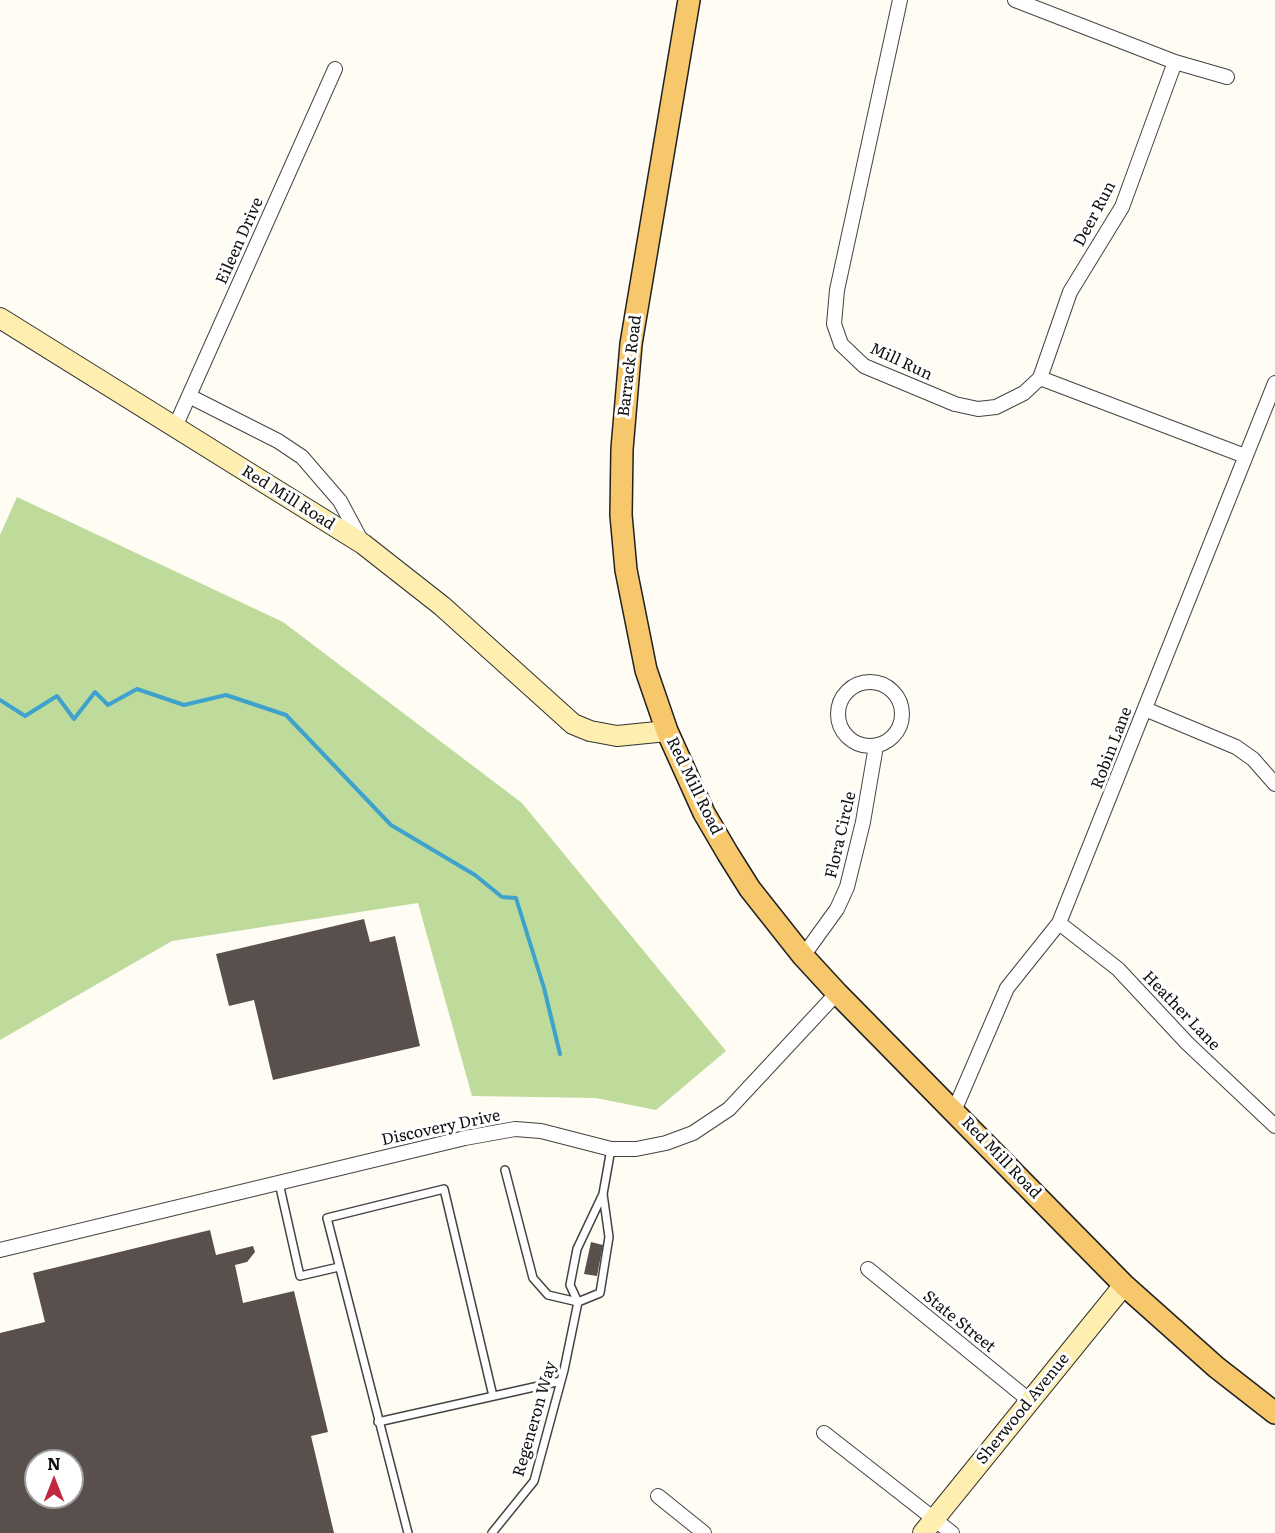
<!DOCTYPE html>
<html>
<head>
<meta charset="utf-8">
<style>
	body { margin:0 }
	#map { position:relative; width:1275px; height:1533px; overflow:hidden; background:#fffcf4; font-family:Literata,serif }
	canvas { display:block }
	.north { position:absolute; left:24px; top:1449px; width:60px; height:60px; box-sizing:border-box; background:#fff; border:2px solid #9f9f9f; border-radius:50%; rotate:0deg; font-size:16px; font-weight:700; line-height:24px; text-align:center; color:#101010 }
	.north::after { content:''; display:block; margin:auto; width:21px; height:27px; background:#c1273e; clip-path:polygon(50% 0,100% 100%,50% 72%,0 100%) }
</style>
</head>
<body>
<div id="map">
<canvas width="1275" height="1533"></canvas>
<div class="north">N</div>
</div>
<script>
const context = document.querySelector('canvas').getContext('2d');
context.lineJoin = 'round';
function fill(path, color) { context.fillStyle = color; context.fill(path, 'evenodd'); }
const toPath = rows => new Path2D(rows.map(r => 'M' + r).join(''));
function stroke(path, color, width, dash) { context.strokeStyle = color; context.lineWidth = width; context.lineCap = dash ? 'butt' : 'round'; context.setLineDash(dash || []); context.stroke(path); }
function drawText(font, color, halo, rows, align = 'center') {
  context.font = font + ' Literata,serif'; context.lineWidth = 6; context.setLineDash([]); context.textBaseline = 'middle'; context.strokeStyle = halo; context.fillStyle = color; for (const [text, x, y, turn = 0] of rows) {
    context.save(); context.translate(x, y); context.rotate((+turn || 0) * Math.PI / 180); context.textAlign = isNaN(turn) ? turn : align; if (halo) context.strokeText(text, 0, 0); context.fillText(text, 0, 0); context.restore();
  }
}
const forest = toPath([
	[17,497,283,622,522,803,726,1051,656,1110,596,1098,472,1096,418,903,172,941,0,1040,0,535]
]);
const stream = toPath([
	[0,700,25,716,57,696,74,719,95,692,108,705,137,689,184,705,226,695,286,715,391,825,475,875,502,897,516,898,544,988,560,1054]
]);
const building = toPath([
	[364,919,370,942,395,936,420,1046,273,1080,254,1000,229,1006,216,954],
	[210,1230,216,1255,253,1246,255,1252,247,1262,235,1265,243,1303,294,1291,328,1432,311,1436,334,1533,0,1533,0,1333,45,1322,33,1273],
	[36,1461,72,1461,72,1497,36,1497],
	[591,1242,603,1245,597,1276,584,1274]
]);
const lane = toPath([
	[505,1170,533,1278,548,1295,578,1302],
	[279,1183,300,1276,339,1267],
	[578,1302,600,1293,609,1237,603,1194],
	[378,1422,561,1381],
	[408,1533,327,1218,444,1189,493,1396],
	[492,1533,534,1481,564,1370,578,1302,570,1285,577,1249,603,1194,611,1149]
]);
const street = toPath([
	[900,0,837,290,834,324,841,344,864,366,955,404,978,409,996,407,1024,393,1040,378,1245,456],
	[1015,0,1175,62,1227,77],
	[1040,378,1070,292,1122,207,1175,62],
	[189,396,278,441,302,457,340,501,362,542],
	[175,427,335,69],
	'838 714a32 32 0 1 1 64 0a32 32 0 1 1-64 0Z',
	[1145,709,1236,747,1253,759,1275,784],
	[1059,923,1118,969,1187,1043,1275,1126],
	[803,956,837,909,847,887,863,822,876,746],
	[954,1111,1007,988,1059,923,1275,383],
	[0,1250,465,1138,515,1129,541,1131,611,1149,636,1149,666,1143,693,1133,729,1109,837,993],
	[868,1269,1029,1400],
	[824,1433,952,1533],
	[658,1496,704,1533]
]);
const secondary = toPath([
	[0,318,363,544,442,606,573,724,590,731,617,736,667,731],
	[923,1533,1124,1285]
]);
const primary = toPath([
	[689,0,631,344,622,449,621,515,626,570,646,670,667,731,704,813,728,854,750,889,803,956,837,993,1124,1285,1216,1367,1275,1413]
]);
const streetNames = [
	["Deer Run",1095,214,-62],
	["Eileen Drive",240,241,-66],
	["Mill Run",901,362,25],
	["Barrack Road",630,366,-83],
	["Red Mill Road",288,498,32],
	["Robin Lane",1112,748,-69],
	["Red Mill Road",694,786,64],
	["Flora Circle",841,835,-77],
	["Heather Lane",1181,1011,46],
	["Discovery Drive",441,1128,-12],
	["Red Mill Road",1001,1158,46],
	["State Street",959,1322,39],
	["Sherwood Avenue",1023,1409,-51],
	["Regeneron Way",535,1419,-74]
];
fill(forest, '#bedb9c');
stroke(stream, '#3fa2cd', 4);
fill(building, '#59504d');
stroke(lane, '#434343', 10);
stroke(street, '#434343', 16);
stroke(secondary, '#323232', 22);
stroke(primary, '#212121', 24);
stroke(lane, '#fff', 7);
stroke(street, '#fff', 14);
stroke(secondary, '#feeeaf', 20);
stroke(primary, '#f7c86b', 21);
drawText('16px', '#101010', '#fff', streetNames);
</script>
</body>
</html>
